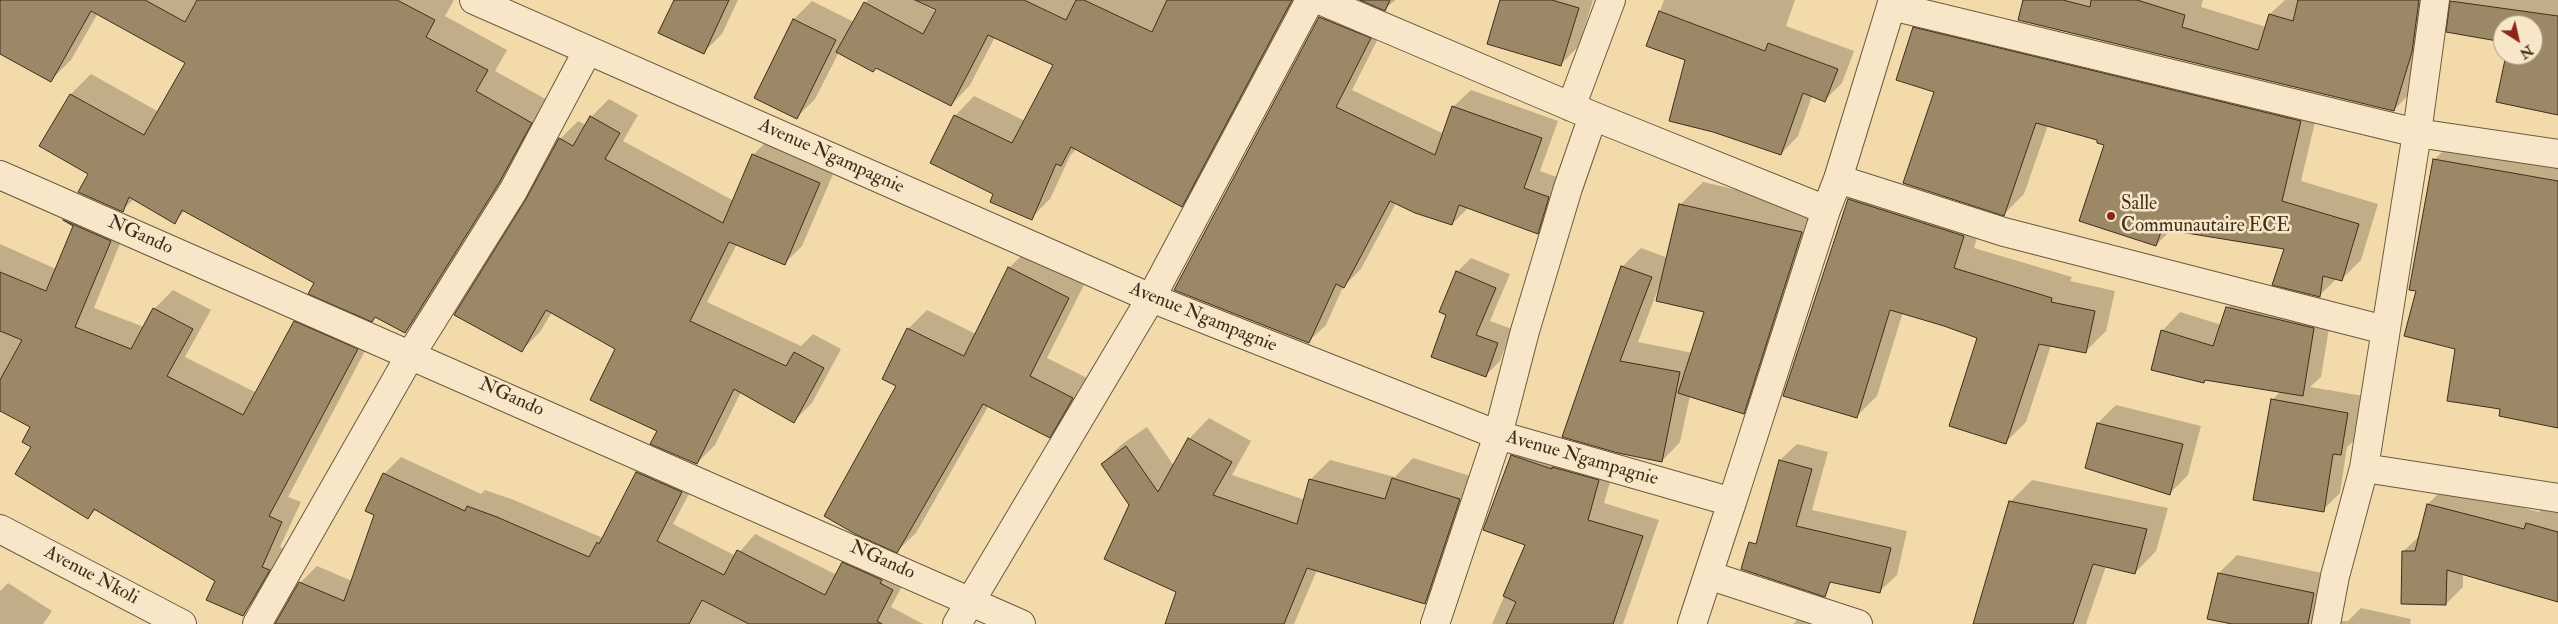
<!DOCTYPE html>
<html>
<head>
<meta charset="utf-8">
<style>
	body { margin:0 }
	#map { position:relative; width:2558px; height:624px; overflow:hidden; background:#f2daab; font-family:"IM FELL Double Pica",serif }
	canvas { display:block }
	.north { position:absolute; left:2493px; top:15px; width:50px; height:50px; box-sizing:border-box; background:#f7e7c8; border:1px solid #ad9d83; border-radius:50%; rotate:145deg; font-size:14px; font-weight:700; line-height:20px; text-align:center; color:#3e2f1b }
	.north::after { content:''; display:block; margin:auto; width:18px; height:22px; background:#8f2418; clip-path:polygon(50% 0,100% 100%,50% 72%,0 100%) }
</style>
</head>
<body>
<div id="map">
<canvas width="2558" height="624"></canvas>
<div class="north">N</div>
</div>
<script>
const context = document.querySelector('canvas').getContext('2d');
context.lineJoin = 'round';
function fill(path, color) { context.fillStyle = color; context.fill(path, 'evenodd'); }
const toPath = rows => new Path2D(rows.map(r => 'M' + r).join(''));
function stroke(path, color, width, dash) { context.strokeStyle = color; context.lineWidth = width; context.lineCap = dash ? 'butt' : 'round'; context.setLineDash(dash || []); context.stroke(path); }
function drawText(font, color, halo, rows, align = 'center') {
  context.font = font + ' "IM FELL Double Pica",serif'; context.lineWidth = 5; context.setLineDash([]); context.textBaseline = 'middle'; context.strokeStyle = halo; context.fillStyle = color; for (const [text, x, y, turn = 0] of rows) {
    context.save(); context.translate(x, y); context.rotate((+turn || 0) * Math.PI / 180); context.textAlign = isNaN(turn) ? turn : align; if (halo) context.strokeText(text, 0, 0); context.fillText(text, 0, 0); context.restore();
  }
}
const shadow = toPath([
	[0,0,454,0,445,16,507,50,495,71,551,102,425,312,405,332,376,316,372,320,315,283,186,210,174,222,134,199,122,210,70,95,91,74,159,112,187,63,98,13,71,60,51,80,0,52],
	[675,0,738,0,722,34,703,53],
	[868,0,915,0,936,12,943,0,1300,0,1201,186,1182,205,1076,149,1070,156,1050,199,1031,218,994,194,955,116,974,96,1025,121,1054,64,995,37,970,85,951,105,877,67,839,52,815,99,797,117,755,97,794,19,812,1,854,22],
	[1363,0,1396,0,1384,9],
	[1501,0,1593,0,1579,46,1561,64],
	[1664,0,1795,0,1786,26,1854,51,1842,83,1825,100,1812,96,1798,136,1781,154,1686,59,1648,45],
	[2024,0,2203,0,2201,7,2266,27,2270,14,2285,0,2436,0,2413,90,2394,110],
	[2453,0,2558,0,2558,113,2507,55,2533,55,2533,25,2503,25,2503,41,2448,31],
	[1335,4,1387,21,1352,90,1444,134,1453,107,1471,90,1558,121,1540,171,1565,180,1555,215,1538,232,1469,207,1452,224,1396,203,1361,269,1343,287,1326,325,1308,342,1318,21],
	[1934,8,2320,101,2301,181,2378,204,2361,260,2341,280,2337,278,2319,296,2285,248,2172,229,2156,245,2106,144,2099,139,2048,125,2024,194,2004,214,1936,91,1914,28],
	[609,99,638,115,623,141,734,201,753,155,771,137,837,165,802,246,784,264,737,244,707,302,801,346,813,334,841,349,812,403,794,421,741,392,715,445,697,463,658,431,617,348,552,312,540,332,522,350,527,200,560,139,578,121,586,125,591,117],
	[2456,138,2558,155,2558,425,2502,408,2456,348,2418,290,2434,160],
	[1870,179,1984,215,1974,248,2072,277,2070,281,2115,291,2106,331,2085,352,2051,345,2026,422,2006,442,1979,335,1903,312,1877,396,1856,417,1849,199],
	[1703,182,1824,210,1766,390,1743,413,1690,396,1680,442,1662,461,1564,436,1622,267,1641,248,1668,258,1680,205],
	[1660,284,1706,311,1693,353,1638,342],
	[84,201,129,221,94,308,144,327,154,309,173,290,211,310,185,357,257,393,295,322,314,303,376,330,288,497,301,502,280,547,288,551,267,588,247,608,216,580,97,509,88,518,32,447,32,427,0,409,0,244,56,269,74,225,65,220],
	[1028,249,1087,279,1047,358,1091,380,1068,418,1050,436,989,405,916,533,897,551,898,385,883,378,908,329,927,310,976,334,1009,268],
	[1471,258,1510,274,1490,321,1512,329,1500,361,1486,375,1457,272],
	[2245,290,2332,310,2321,377,2310,387,2364,396,2358,437,2347,447,2340,493,2323,510,2272,400,2281,391,2206,379,2204,381,2162,331,2180,312,2222,325,2227,308],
	[2116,405,2201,426,2188,475,2169,494,2098,423],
	[1209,418,1251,441,1232,475,1305,500,1310,480,1330,460,1395,477,1413,458,1480,479,1445,583,1425,603,1317,570,1294,624,1166,624,1178,591,1130,504,1102,464,1122,444,1147,427,1174,466,1189,439],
	[1529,439,1615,464,1604,503,1659,520,1623,624,1492,624,1527,544,1512,456],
	[1797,444,1828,452,1812,510,1907,531,1897,575,1880,591,1833,581,1827,587,1752,562,1780,460],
	[654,455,699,475,673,524,736,556,755,534,837,575,843,563,860,546,909,573,891,607,923,624,285,624,300,583,317,566,352,581,375,515,384,474,401,457,481,494,485,490,514,500,603,538,637,473],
	[2032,480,2168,508,2156,551,2135,573,2106,566,2086,624,1975,624,2010,502],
	[2445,487,2539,512,2544,507,2558,511,2558,598,2463,573,2463,587,2446,604,2404,551,2420,535,2428,504],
	[2237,555,2332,575,2334,617,2342,621,2348,621,2361,608,2411,619,2410,624,2238,624,2219,573],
	[8,583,52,611,43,624,0,624,0,591],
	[1801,616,1822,624,1793,624]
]);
const building = toPath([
	[0,0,145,0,185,22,197,0,397,0,435,20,426,37,488,70,476,91,532,123,499,183,405,333,375,317,372,322,308,294,314,283,182,210,175,224,129,197,123,212,78,192,88,174,39,146,70,94,144,135,185,63,91,11,51,82,0,54,0,0],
	[674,0,729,0,704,54,658,33,674,0],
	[915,0,1024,0,1066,20,1076,0,1084,0,1152,32,1167,0,1292,0,1182,207,1071,147,1061,166,1056,164,1032,220,990,202,993,194,930,163,954,115,1012,143,1053,65,988,35,951,106,876,68,873,72,836,52,864,2,923,34,936,10,915,0],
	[1360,0,1390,0,1385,11,1360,0],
	[1500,0,1552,0,1579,8,1561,66,1487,44,1500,0],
	[2023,0,2063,0,2090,7,2091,0,2137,0,2185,15,2182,27,2258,50,2269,14,2293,21,2298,0,2419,0,2412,52,2394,111,2018,20,2023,0],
	[2450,1,2558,16,2558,115,2496,102,2506,55,2533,55,2533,25,2503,25,2503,42,2446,32,2450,1],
	[1659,11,1765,51,1768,43,1838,69,1825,102,1803,93,1781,155,1713,132,1669,121,1685,60,1646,46,1659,11],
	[1319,17,1371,38,1336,107,1435,155,1452,106,1542,138,1524,188,1549,197,1538,234,1459,205,1452,225,1415,213,1390,201,1344,288,1336,284,1309,343,1174,290,1319,17],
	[793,19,836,40,797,119,754,98,793,19],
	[1913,27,2301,121,2282,201,2359,224,2342,281,2323,276,2320,297,2272,285,2284,249,2162,229,2156,246,2079,221,2104,145,2097,143,2097,140,2036,123,2004,216,1903,183,1934,92,1896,80,1913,27],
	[590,116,620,133,605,159,723,223,752,154,820,183,785,265,729,242,690,321,786,366,794,352,824,368,794,423,734,389,697,464,650,444,657,431,590,400,615,349,546,310,522,352,454,315,526,199,559,138,573,146,590,116],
	[2433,159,2558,181,2558,428,2499,416,2500,409,2447,401,2455,349,2404,336,2416,291,2409,290,2433,159],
	[1848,199,1964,236,1954,268,2052,298,2051,302,2095,311,2086,353,2039,344,2006,444,1949,426,1977,338,1944,326,1890,310,1857,418,1783,396,1848,199],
	[1679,204,1802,232,1744,414,1678,393,1704,312,1656,301,1679,204],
	[63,220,111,241,75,327,131,349,153,308,193,329,167,376,243,415,294,321,358,349,269,516,282,522,262,567,270,570,243,616,206,600,215,581,94,509,88,519,15,474,31,447,22,442,30,427,0,411,0,380,22,340,0,331,0,272,46,291,73,226,63,220],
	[1621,266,1652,277,1620,361,1680,372,1662,462,1618,453,1562,437,1621,266],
	[1008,267,1069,298,1030,376,1073,398,1050,438,983,404,897,553,857,535,824,516,896,386,882,379,907,328,964,356,1008,267],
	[1456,271,1496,288,1476,335,1498,343,1486,377,1431,357,1446,315,1439,312,1456,271],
	[2226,307,2314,328,2303,396,2205,380,2204,383,2151,370,2161,330,2213,346,2226,307],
	[2271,399,2348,413,2341,455,2333,454,2324,512,2253,500,2271,399],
	[2097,423,2183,444,2170,495,2085,468,2097,423],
	[1188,438,1232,462,1213,495,1297,524,1309,479,1385,499,1392,478,1460,499,1425,604,1307,568,1284,624,1165,624,1176,592,1104,559,1129,505,1101,464,1126,446,1158,492,1188,438],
	[1511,455,1552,469,1552,467,1599,480,1588,520,1643,536,1613,624,1506,624,1516,602,1503,596,1525,545,1483,530,1511,455],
	[1779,460,1812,469,1796,526,1891,548,1880,593,1830,582,1825,597,1741,569,1749,542,1756,544,1779,460],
	[636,472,682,492,657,541,724,575,737,550,825,595,842,562,882,580,880,583,893,590,877,621,882,624,749,624,702,600,689,624,275,624,299,582,344,601,374,515,365,511,383,473,465,511,467,506,497,517,589,557,597,542,599,544,636,472],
	[2009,501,2147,529,2135,574,2093,564,2073,624,1973,624,2009,501],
	[2427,504,2524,529,2526,523,2558,532,2558,602,2447,570,2446,605,2401,604,2402,551,2415,551,2427,504],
	[2218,573,2314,593,2308,624,2232,624,2207,619,2218,573]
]);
const street = toPath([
	[474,0,1151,298,1498,435,1732,502,1708,575,1858,624],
	[1320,0,1593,116,1826,210],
	[1891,6,2417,133,2558,154],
	[1571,107,1611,0],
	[0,175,1021,624],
	[1838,179,2004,232,2385,330],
	[2364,468,2558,498],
	[1732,502,1826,210,1838,179,1893,0],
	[0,529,182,624],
	[257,624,411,354,513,191,588,50],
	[957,624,1151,298,1310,0],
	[1435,624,1498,435,1525,331,1568,188,1593,116],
	[1692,624,1708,575],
	[2326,624,2335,576,2364,468,2417,133,2435,0]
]);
const markers = [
	[2111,216,5,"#8f2418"]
];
const streetNames = [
	["Avenue Ngampagnie",831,157,24],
	["NGando",140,236,24],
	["Avenue Ngampagnie",1203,318,22],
	["NGando",511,398,24],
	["Avenue Ngampagnie",1582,459,16],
	["NGando",882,561,24],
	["Avenue Nkoli",91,576,28]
];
const poiNames = [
	["Salle",2121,205],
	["Communautaire ECE",2121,227]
];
fill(shadow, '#0003');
fill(building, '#9c8866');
stroke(building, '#3e2f1b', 1);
stroke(street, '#6b5a3f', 30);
stroke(street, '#f7e7c8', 28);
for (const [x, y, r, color] of markers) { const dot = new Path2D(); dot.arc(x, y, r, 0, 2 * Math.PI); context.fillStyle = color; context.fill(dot); stroke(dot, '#f7e7c8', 2); }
drawText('19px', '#3e2f1b', '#f7e7c8', streetNames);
drawText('19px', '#3e2f1b', '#f7e7c8', poiNames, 'left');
</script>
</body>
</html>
